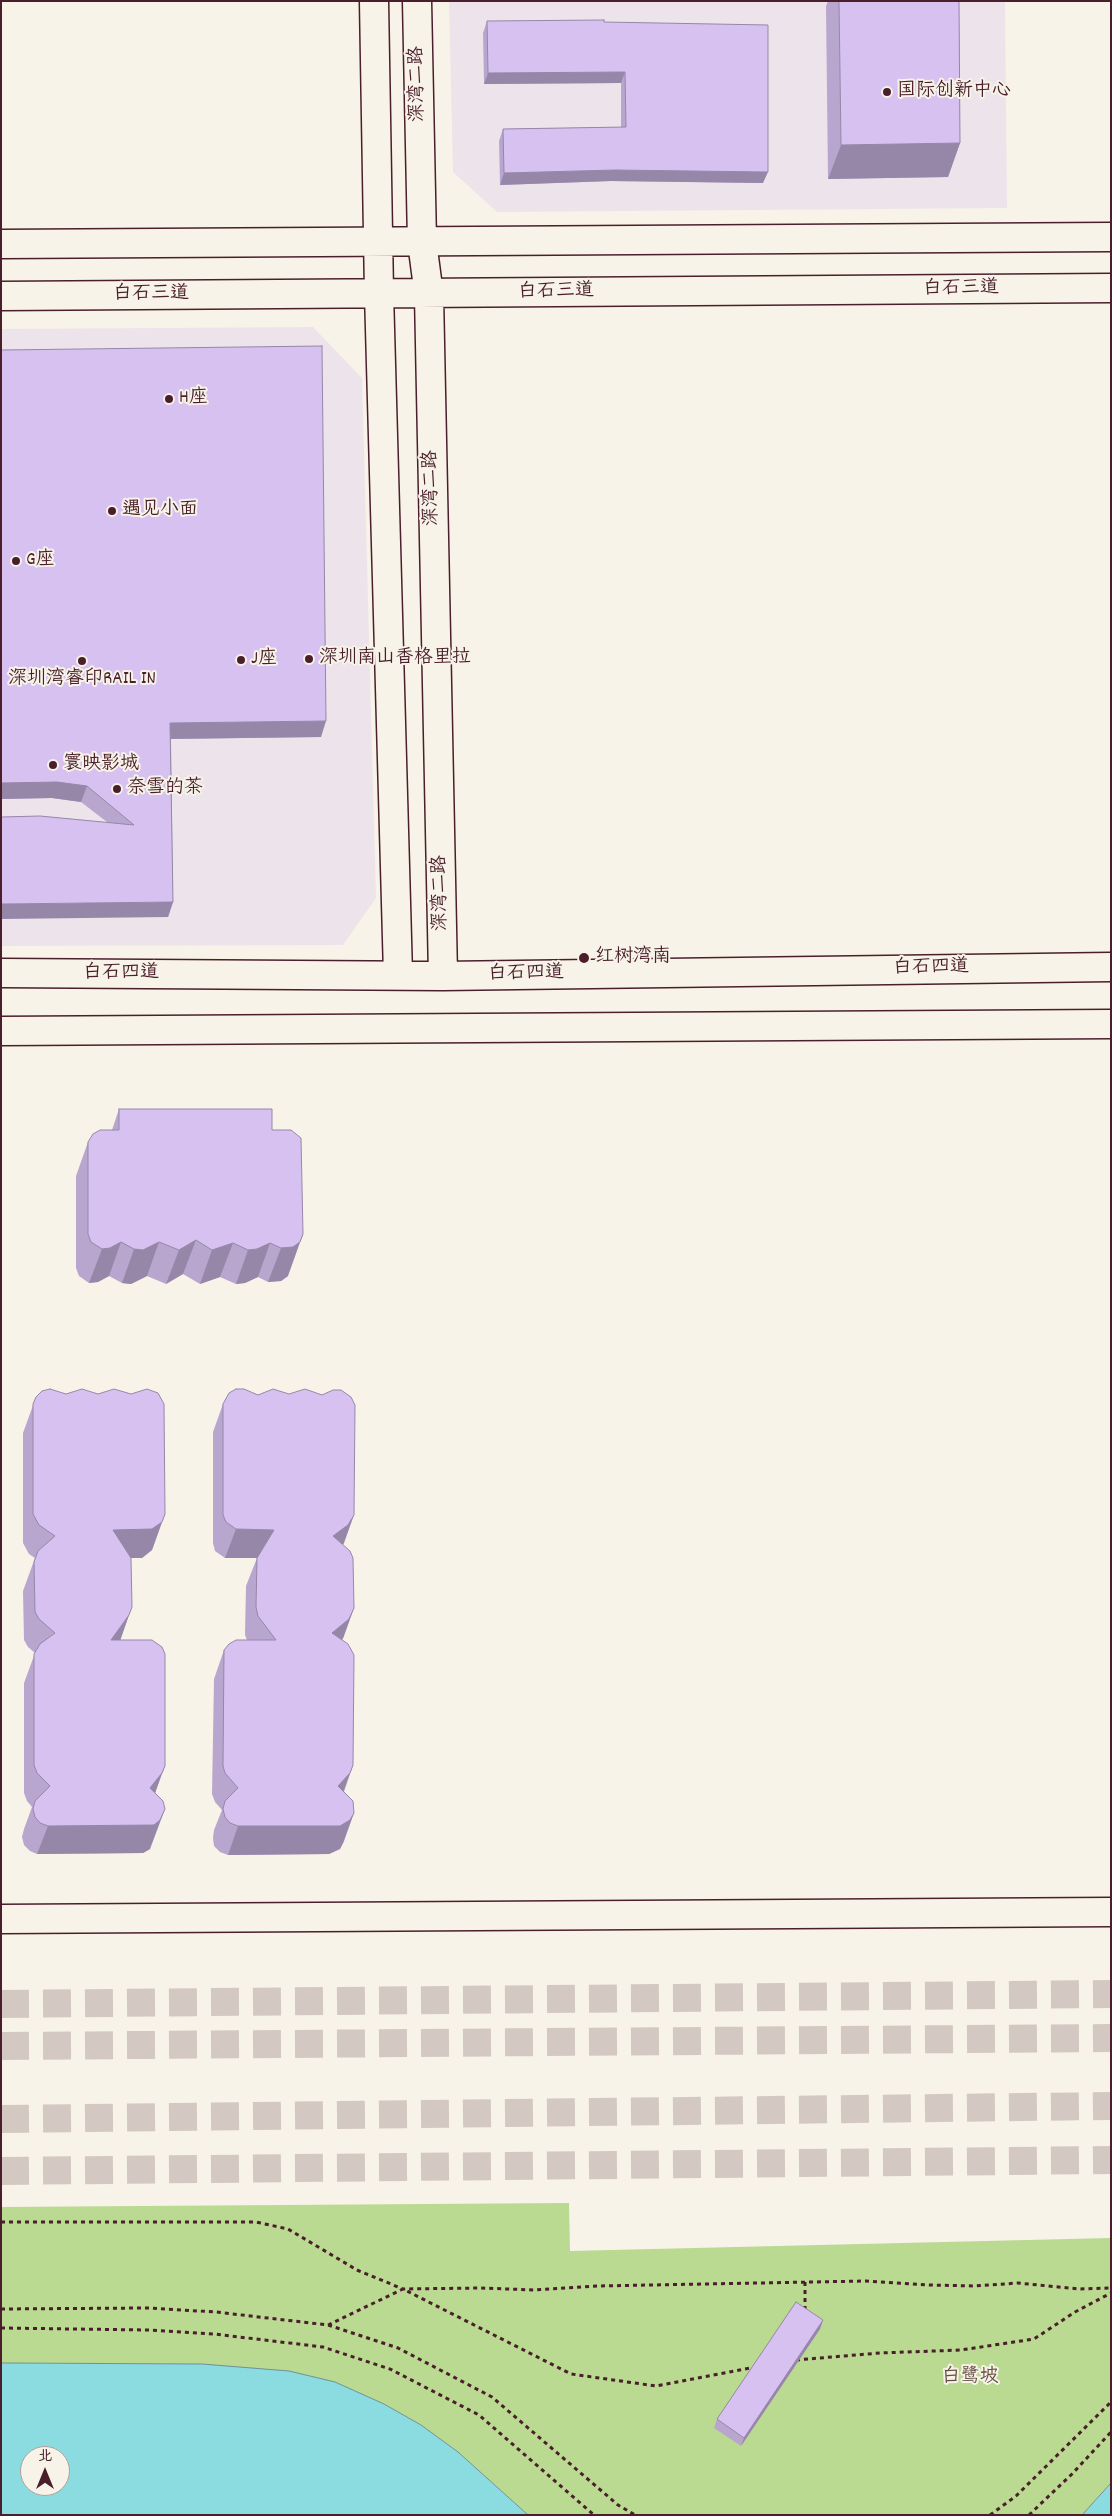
<!DOCTYPE html>
<html>
<head>
<meta charset="utf-8">
<style>
	body { margin:0 }
	#map { position:relative; width:1112px; height:2516px; overflow:hidden; background:#f7f3e8; font-family:Dekko,"LXGW WenKai TC",sans-serif }
	canvas { display:block }
	.frame { position:absolute; inset:0; border:2px solid #4a1f2b; pointer-events:none }
	.north { position:absolute; left:20px; top:2446px; width:50px; height:50px; box-sizing:border-box; background:#f7f3e8; border:1px solid #b29e9c; border-radius:50%; rotate:0deg; font-size:14px; font-weight:700; line-height:20px; text-align:center; color:#4a1f2b }
	.north::after { content:''; display:block; margin:auto; width:18px; height:22px; background:#4a1f2b; clip-path:polygon(50% 0,100% 100%,50% 72%,0 100%) }
</style>
</head>
<body>
<div id="map">
<canvas width="1112" height="2516"></canvas>
<div class="frame"></div>
<div class="north">北</div>
</div>
<script>
const context = document.querySelector('canvas').getContext('2d');
context.lineJoin = 'round';
function fill(path, color) { context.fillStyle = color; context.fill(path, 'evenodd'); }
const toPath = rows => new Path2D(rows.map(r => 'M' + r).join(''));
function stroke(path, color, width, dash) { context.strokeStyle = color; context.lineWidth = width; context.lineCap = dash ? 'butt' : 'round'; context.setLineDash(dash || []); context.stroke(path); }
function drawText(font, color, halo, rows, align = 'center') {
  context.font = font + ' Dekko,"LXGW WenKai TC",sans-serif'; context.lineWidth = 4; context.setLineDash([]); context.textBaseline = 'middle'; context.strokeStyle = halo; context.fillStyle = color; for (const [text, x, y, turn = 0] of rows) {
    context.save(); context.translate(x, y); context.rotate((+turn || 0) * Math.PI / 180); context.textAlign = isNaN(turn) ? turn : align; if (halo) context.strokeText(text, 0, 0); context.fillText(text, 0, 0); context.restore();
  }
}
const built = toPath([
	[449,1,1005,1,1007,208,497,212,453,172],
	[313,327,362,378,376,898,343,945,1,946,1,329]
]);
const green = toPath([
	[569,2203,570,2251,1111,2238,1111,2483,1082,2515,528,2515,458,2452,421,2425,384,2404,335,2382,202,2364,1,2363,1,2207]
]);
const water = toPath([
	[1,2363,202,2364,289,2371,335,2382,384,2404,421,2425,458,2452,528,2515,1,2515,1,2363],
	[30,2456,60,2456,60,2486,30,2486,30,2456],
	[1111,2483,1111,2515,1082,2515,1111,2483]
]);
const primaryTunnel = toPath([
	[1,2004,1111,1994],
	[1,2171,1111,2160]
]);
const highwayTunnel = toPath([
	[1,2046,1111,2038],
	[1,2119,1111,2106]
]);
const path = toPath([
	[1,2222,256,2222,288,2229,357,2270,403,2289,481,2288,534,2290,597,2286,866,2281,929,2285,975,2286,1018,2283,1079,2289,1111,2288],
	[805,2282,805,2311],
	[1,2309,147,2308,216,2312,328,2325,398,2348,492,2397,618,2505,635,2515],
	[328,2325,403,2289,571,2374,656,2386,755,2367],
	[1,2328,147,2330,214,2334,323,2347,390,2369,479,2415,594,2515],
	[796,2360,880,2353,961,2350,1034,2339,1075,2312,1111,2293],
	[990,2515,1016,2496,1111,2402],
	[1029,2515,1072,2474,1111,2432]
]);
const secondary = toPath([
	[374,1,379,293,398,974],
	[417,1,422,242,429,295,443,976],
	[1,244,1111,237],
	[1,296,1111,288],
	[1,973,443,976,1111,967],
	[1,1031,1111,1024],
	[1,1919,1111,1912]
]);
const wall = toPath([
	[828,1,959,1,960,143,948,177,828,179,826,6],
	[487,21,604,22,763,183,611,181,500,185,499,141,503,129,621,127,621,83,484,84,483,33],
	[1,350,321,737,171,739,173,902,168,917,107,822,81,802,52,798,1,799],
	[119,1109,272,1130,288,1276,281,1281,268,1282,258,1277,245,1283,236,1284,220,1277,200,1284,183,1274,166,1284,147,1276,131,1284,122,1283,109,1276,98,1282,89,1283,79,1276,76,1268,76,1176,88,1142,112,1130],
	[36,1397,165,1514,152,1550,142,1558,131,1558,129,1615,120,1640,165,1766,155,1793,150,1849,143,1853,37,1854,30,1851,24,1845,22,1837,24,1829,32,1807,27,1801,24,1793,24,1683,35,1653,28,1647,24,1640,23,1591,35,1558,29,1554,23,1543,23,1433],
	[223,1404,343,1545,344,1636,342,1640,353,1765,344,1792,344,1841,340,1849,329,1854,228,1855,220,1852,214,1846,213,1838,214,1830,222,1810,215,1802,212,1794,214,1679,224,1650,247,1640,245,1635,246,1586,257,1558,225,1558,215,1551,213,1543,213,1432],
	[820,2329,741,2446,714,2428,717,2419]
]);
const shadedWall = toPath([
	[625,72,621,83,484,84,488,73],
	[960,143,948,177,828,179,841,145],
	[615,170,768,172,763,183,611,181,500,185,504,173],
	[326,721,321,737,165,739,170,723],
	[57,782,87,786,81,802,52,798,1,799,1,783],
	[173,902,168,917,1,919,1,904],
	[303,1234,288,1276,281,1281,268,1282,281,1248],
	[196,1240,183,1274,166,1284,179,1250],
	[121,1242,109,1276,98,1282,89,1283,102,1249],
	[159,1242,147,1276,131,1284,122,1283,134,1249],
	[233,1243,220,1277,200,1284,212,1250],
	[270,1243,258,1277,245,1283,236,1284,248,1250],
	[354,1515,344,1543,338,1554,333,1536],
	[162,1522,152,1550,142,1558,103,1558,113,1530],
	[236,1529,274,1530,264,1558,225,1558],
	[354,1608,344,1636,338,1648,332,1633],
	[129,1615,119,1644,111,1640],
	[162,1773,152,1802,150,1788],
	[350,1773,340,1801,338,1786],
	[165,1809,150,1849,143,1853,37,1854,48,1826],
	[354,1813,344,1841,340,1849,329,1854,228,1855,238,1826],
	[823,2320,820,2329,741,2446,744,2438]
]);
const building = toPath([
	[839,1,959,1,960,143,841,145,839,1],
	[604,20,604,22,768,25,768,172,615,170,504,173,503,129,626,127,625,72,488,73,487,21,604,20],
	[322,346,326,721,170,723,173,902,1,904,1,817,40,816,134,825,87,786,57,782,1,783,1,350,322,346],
	[119,1109,272,1109,272,1130,291,1130,301,1138,303,1234,300,1242,293,1247,281,1248,270,1243,257,1249,248,1250,233,1243,212,1250,196,1240,179,1250,159,1242,143,1250,134,1249,121,1242,110,1248,102,1249,91,1242,88,1234,88,1142,93,1134,100,1130,119,1130,119,1109],
	[50,1389,66,1394,82,1389,98,1394,114,1389,131,1394,147,1389,158,1393,164,1404,165,1514,162,1522,152,1529,113,1530,131,1558,132,1607,129,1615,111,1640,152,1640,162,1647,165,1654,165,1766,162,1773,150,1788,163,1801,165,1809,160,1820,154,1825,48,1826,40,1823,35,1817,33,1809,35,1801,50,1786,37,1773,34,1765,34,1654,40,1644,55,1633,39,1619,35,1612,34,1562,38,1551,55,1536,39,1525,33,1514,33,1404,36,1397,42,1391,50,1389],
	[236,1389,244,1389,258,1395,273,1389,289,1394,305,1389,322,1395,333,1390,341,1390,351,1397,355,1405,354,1515,348,1525,333,1536,350,1551,353,1558,354,1608,349,1619,332,1633,348,1644,354,1655,353,1765,350,1773,338,1786,353,1801,354,1813,350,1820,340,1826,238,1826,230,1823,225,1817,223,1809,225,1801,238,1788,225,1773,223,1766,224,1650,229,1644,236,1640,276,1640,258,1616,256,1607,257,1558,274,1530,236,1529,226,1522,223,1515,223,1404,229,1393,236,1389],
	[796,2302,823,2320,744,2438,717,2419,796,2302]
]);
const markers = [
	[887,92,5,"#4a1f2b"],
	[169,399,5,"#4a1f2b"],
	[112,511,5,"#4a1f2b"],
	[16,561,5,"#4a1f2b"],
	[309,659,5,"#4a1f2b"],
	[241,660,5,"#4a1f2b"],
	[82,661,5,"#4a1f2b"],
	[53,765,5,"#4a1f2b"],
	[117,789,5,"#4a1f2b"],
	[584,958,6,"#4a1f2b"]
];
const streetNames = [
	["深湾二路",419,84,-91],
	["白石三道",961,290,-1],
	["白石三道",556,293,-1],
	["白石三道",151,295],
	["深湾二路",433,488,-91],
	["深湾二路",442,893,-91],
	["白石四道",931,969,-1],
	["白石四道",121,974],
	["白石四道",526,975,-1]
];
const poiNames = [
	["国际创新中心",897,92],
	["H座",179,399],
	["遇见小面",122,511],
	["G座",26,561],
	["深圳南山香格里拉",319,659],
	["J座",251,660],
	["深圳湾睿印RAIL IN",82,680,"center"],
	["寰映影城",63,765],
	["奈雪的茶",127,789],
	["红树湾南",595,958]
];
const parkNames = [
	["白鹭坡",970,2378]
];
fill(built, '#ede4eb');
fill(green, '#bad991');
fill(water, '#8adce1');
stroke(water, '#709098', 1);
stroke(primaryTunnel, '#d4c9c2', 28, [28, 14]);
stroke(highwayTunnel, '#d4c9c2', 28, [28, 14]);
stroke(secondary, '#4a1f2b', 31);
stroke(path, '#4a1f2b', 3, [4, 4]);
stroke(secondary, '#f7f3e8', 28);
fill(wall, '#b9a6cf');
fill(shadedWall, '#9687a9');
fill(building, '#d7c1f1');
stroke(building, '#9687a9', 1);
for (const [x, y, r, color] of markers) { const dot = new Path2D(); dot.arc(x, y, r, 0, 2 * Math.PI); context.fillStyle = color; context.fill(dot); stroke(dot, '#f7f3e8', 2); }
drawText('19px', '#4a1f2b', '#f7f3e8', streetNames);
drawText('19px', '#4a1f2b', '#f7f3e8', poiNames, 'left');
drawText('19px', '#664e44', '#f7f3e8', parkNames);
</script>
</body>
</html>
